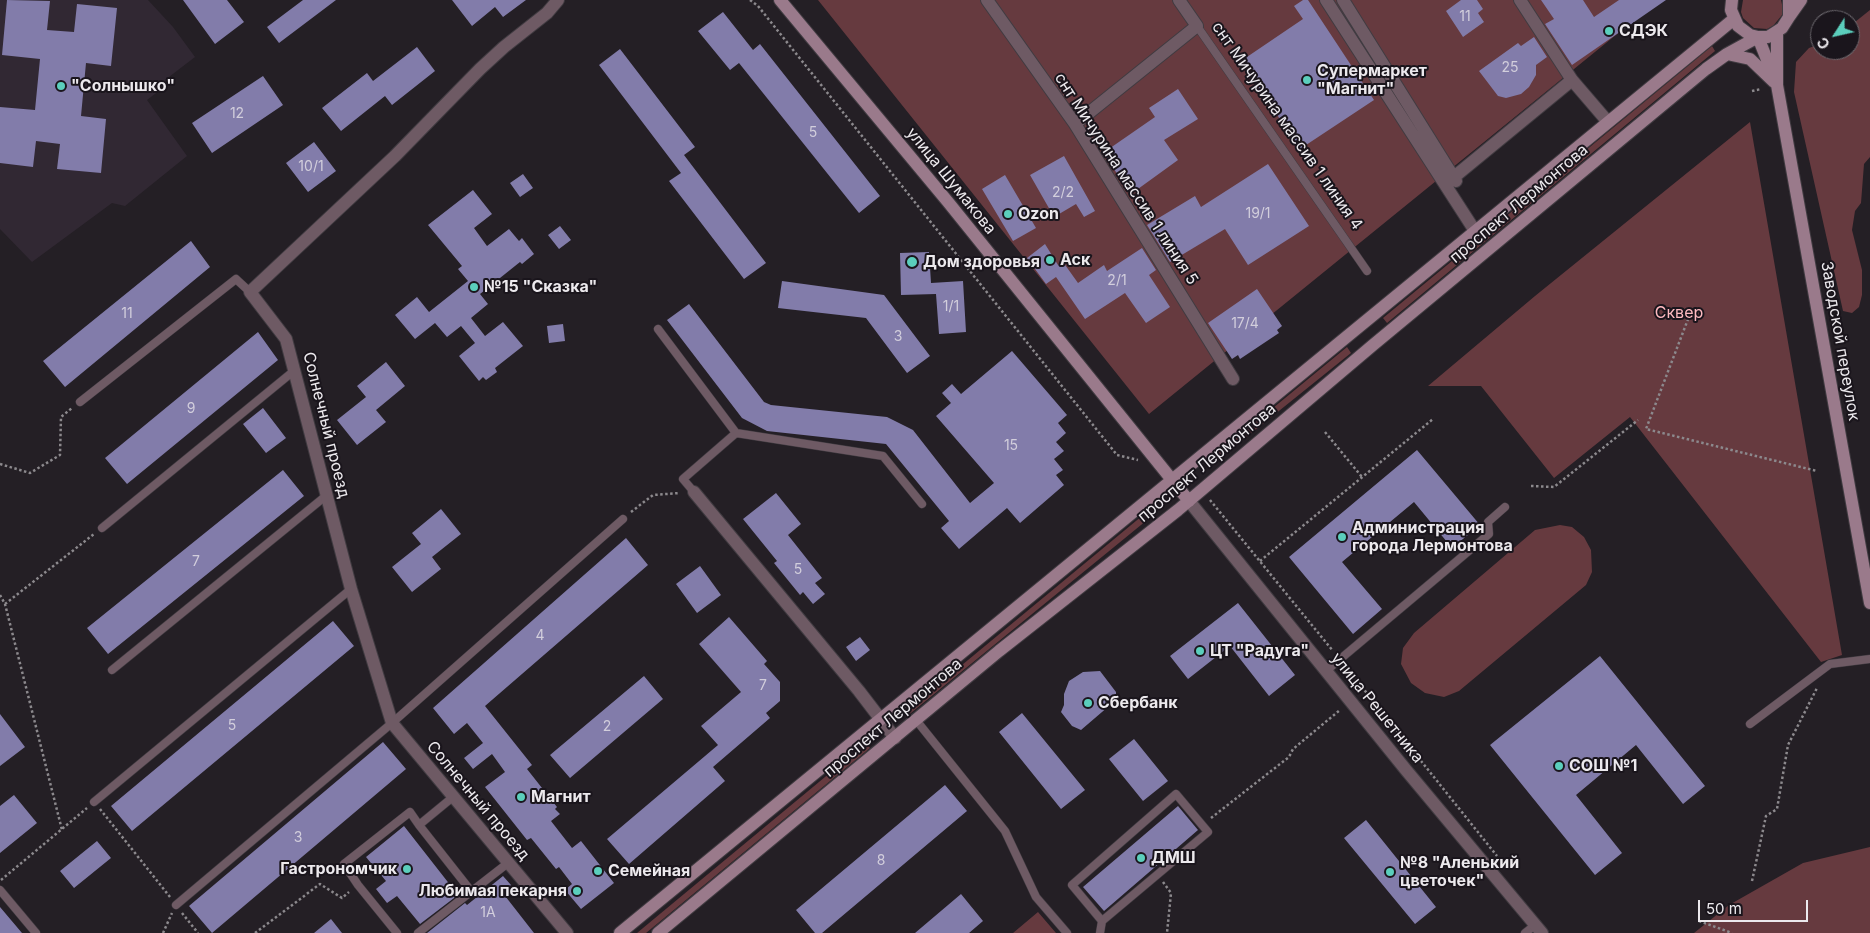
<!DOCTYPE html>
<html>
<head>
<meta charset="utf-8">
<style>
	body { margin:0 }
	#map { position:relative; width:1870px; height:933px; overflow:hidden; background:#241f25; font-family:Inter,sans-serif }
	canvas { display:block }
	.north { position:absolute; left:1810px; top:10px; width:50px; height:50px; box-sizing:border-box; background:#1a151c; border:1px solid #6e6a70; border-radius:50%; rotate:235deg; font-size:14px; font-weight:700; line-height:20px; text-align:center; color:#ece9ed }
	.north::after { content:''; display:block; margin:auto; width:18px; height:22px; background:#5bcebc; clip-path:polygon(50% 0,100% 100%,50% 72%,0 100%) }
	.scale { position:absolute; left:1698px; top:900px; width:110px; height:22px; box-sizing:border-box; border:2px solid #ece9ed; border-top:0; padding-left:6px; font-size:15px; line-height:18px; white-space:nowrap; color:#ece9ed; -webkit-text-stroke:4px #1a151c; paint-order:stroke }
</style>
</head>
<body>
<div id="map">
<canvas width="1870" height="933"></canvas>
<div class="north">С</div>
<div class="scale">50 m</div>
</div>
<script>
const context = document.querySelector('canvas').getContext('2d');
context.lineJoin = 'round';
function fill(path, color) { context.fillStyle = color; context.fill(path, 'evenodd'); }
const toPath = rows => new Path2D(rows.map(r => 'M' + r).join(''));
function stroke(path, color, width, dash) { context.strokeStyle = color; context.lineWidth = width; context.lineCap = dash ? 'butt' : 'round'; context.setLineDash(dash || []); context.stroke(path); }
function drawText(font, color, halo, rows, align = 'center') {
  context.font = font + ' Inter,sans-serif'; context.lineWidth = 4; context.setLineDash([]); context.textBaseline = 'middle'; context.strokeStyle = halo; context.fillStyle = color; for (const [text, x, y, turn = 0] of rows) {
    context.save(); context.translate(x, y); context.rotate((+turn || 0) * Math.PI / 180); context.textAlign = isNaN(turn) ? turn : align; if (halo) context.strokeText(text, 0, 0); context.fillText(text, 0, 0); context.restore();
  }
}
const built = toPath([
	[0,0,148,0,173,27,195,57,165,80,168,84,147,100,187,156,125,206,112,203,32,262,0,229]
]);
const green = toPath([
	[818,0,1659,0,1149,414],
	[1743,0,1781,0,1783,9,1782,15,1773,26,1767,29,1754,28,1743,18,1741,12],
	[1870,10,1870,157,1864,164,1861,203,1855,211,1852,230,1862,270,1862,295,1859,307,1852,313,1843,311,1794,92,1796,62,1809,48,1820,44,1820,50,1850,50,1850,26],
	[1712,46,1715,51,1387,323,1383,318],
	[1750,122,1842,655,1821,662,1630,417,1554,478,1481,386,1428,386,1535,296],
	[1347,347,1351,353,1208,468,1205,464],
	[1148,511,1152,516,906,717,904,713],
	[1560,525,1572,527,1584,537,1591,550,1592,572,1586,585,1459,691,1444,697,1425,693,1411,683,1401,664,1403,648,1414,633,1535,530],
	[866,743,870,748,646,933,637,933],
	[1870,847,1870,933,1694,933,1729,905,1803,863],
	[1038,912,1056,933,1013,933]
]);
const building = toPath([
	[7,0,50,1,47,30,74,32,77,4,117,8,111,66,86,63,81,116,106,119,101,173,57,169,60,144,36,141,33,167,0,163,0,107,35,110,40,59,2,55],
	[183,0,227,0,244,22,215,44],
	[303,0,336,0,279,43,267,27],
	[452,0,526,0,503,17,495,7,472,26],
	[1303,0,1308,0,1374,100,1300,149,1241,61,1303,19,1294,6],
	[1461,0,1477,0,1483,9,1478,13,1484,22,1463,37,1446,11],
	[1541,0,1583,0,1594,17,1619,0,1666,0,1572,65,1545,24,1554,19],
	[723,12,753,50,760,44,880,196,859,213,739,63,730,70,698,31],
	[1534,37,1547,57,1536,65,1536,75,1529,87,1521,94,1506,98,1498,96,1479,71,1518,43,1521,46],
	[417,47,435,71,392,105,385,96,341,131,322,108,367,73,373,81],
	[620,49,695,147,684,155,766,263,744,279,669,181,681,173,599,65],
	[263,76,283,105,212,153,192,123],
	[1178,89,1198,119,1164,140,1178,160,1131,194,1103,153,1155,117,1149,108],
	[314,142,336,171,308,192,286,163],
	[1064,156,1095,211,1084,217,1076,204,1054,217,1030,175],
	[1268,164,1309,226,1248,265,1225,229,1170,262,1147,225,1195,196,1201,207],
	[523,174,533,188,520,197,510,183],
	[1005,175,1036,228,1013,241,982,189],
	[473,190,492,214,474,228,487,246,509,229,519,241,522,238,534,254,522,264,520,262,480,294,488,304,471,318,485,336,503,322,523,346,495,368,497,372,486,380,483,377,479,381,459,356,475,343,461,326,447,337,435,323,415,339,395,315,417,297,429,312,468,281,458,269,462,266,428,225],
	[560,226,571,240,559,249,548,235],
	[191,241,210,267,65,387,43,361],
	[1045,244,1058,265,1063,262,1078,283,1104,265,1107,271,1142,248,1156,270,1149,275,1170,307,1146,323,1125,293,1085,319,1056,277,1046,284,1027,258],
	[929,252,931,283,963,281,966,332,939,334,936,294,901,295,900,253],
	[782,281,884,295,930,356,907,373,866,318,778,308],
	[1257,289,1282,326,1277,330,1279,333,1240,359,1238,355,1232,359,1208,323],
	[689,304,764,402,771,405,887,417,913,430,970,503,994,483,936,416,951,403,942,393,952,384,961,394,1012,351,1067,415,1058,423,1066,433,1056,442,1064,451,1054,459,1063,470,1056,475,1064,485,1020,523,1007,508,959,549,941,528,949,521,886,444,767,431,742,418,667,320],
	[563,324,565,341,549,343,547,326],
	[258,332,278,360,127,484,105,458],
	[386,362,405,386,376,410,386,422,357,445,337,420,366,397,357,386],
	[263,408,286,438,266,453,243,424],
	[1417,450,1480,525,1452,548,1414,502,1342,562,1382,609,1353,634,1289,557],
	[283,470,304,496,108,654,87,628],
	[776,493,801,524,788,535,822,578,815,583,825,594,813,604,803,592,800,595,774,563,777,561,743,519],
	[441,509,461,534,432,557,441,569,412,592,392,567,421,544,412,533],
	[626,538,648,565,485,706,532,765,527,769,557,807,555,809,560,814,551,821,572,848,581,841,614,883,581,909,565,890,572,884,559,867,556,869,531,838,527,840,485,787,505,772,492,754,473,769,464,758,483,743,467,723,454,734,433,708],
	[700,566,721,595,697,613,676,584],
	[1238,603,1295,675,1269,696,1230,646,1188,679,1170,656],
	[729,617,767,661,764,664,780,682,780,701,766,713,770,718,713,767,725,781,629,864,607,839,718,745,701,726,741,692,699,644],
	[333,621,354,646,132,831,111,806],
	[860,637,870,650,856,661,846,647],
	[1600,656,1705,786,1683,804,1636,745,1576,795,1622,853,1595,875,1490,745],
	[1100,671,1116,692,1116,700,1081,730,1072,726,1061,712,1064,705,1064,694,1069,681,1083,672],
	[644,676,663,699,570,778,550,755],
	[1022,713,1085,790,1061,809,999,732],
	[0,714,25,747,0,766],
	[1134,739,1168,781,1143,801,1109,759],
	[383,742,406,769,212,933,189,906],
	[945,785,967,811,822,933,815,933,796,910],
	[14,795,37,823,0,853,0,806],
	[1178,806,1198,830,1104,911,1083,887],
	[1366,820,1436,907,1415,924,1344,838],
	[404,826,458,895,420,924,397,896,387,903,376,889,386,881,366,857],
	[97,841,111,858,74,888,60,871],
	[503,876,511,885,502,892,534,933,427,933,465,903,467,905],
	[961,894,983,921,969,933,915,933],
	[0,907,22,933,0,933],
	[331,919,342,933,314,933]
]);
const path = toPath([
	[750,0,758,6,1117,455,1138,460],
	[1752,91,1761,89],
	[1690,314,1646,429,1817,471],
	[1325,432,1362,477],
	[0,464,30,473,60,455,61,417,72,408],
	[1531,486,1554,487,1638,420],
	[1210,500,1333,651],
	[631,512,653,495,680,493],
	[1260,561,1433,419],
	[0,595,5,604,62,830],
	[5,604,94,534],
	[1346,667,1497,856],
	[100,809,170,897],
	[1211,818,1289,757,1293,749,1340,710],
	[1,880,87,808],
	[1752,881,1766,816,1777,809,1788,745,1817,688],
	[1163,882,1171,893,1167,933],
	[182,913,198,933],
	[1699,921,1732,933],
	[163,933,172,913],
	[255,933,320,884,342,898,349,892]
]);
const lane = toPath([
	[1197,26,1367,271],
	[658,329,736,433,883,456,922,504],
	[80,402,236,279,250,292],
	[694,492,683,479,736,433],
	[102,528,295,370],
	[112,670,327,495],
	[1326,671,1489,534,1488,522,1505,507],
	[916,720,1005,831,1036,897,1067,933],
	[1750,724,1830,664,1870,659],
	[94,802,351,589],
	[419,825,471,891],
	[0,890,36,933],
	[176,905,392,723,623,519],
	[397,933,358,885,344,864,410,812,419,825,453,797],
	[418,933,508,863],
	[1100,933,1102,921,1208,832,1176,794,1072,885,1102,921],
	[1525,933,1535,925]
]);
const street = toPath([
	[558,0,547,13,504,47,480,69,395,156,250,292,286,339,351,589,392,723,567,933],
	[987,0,1075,124,1233,379],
	[1326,0,1475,231],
	[1343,0,1456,181],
	[1520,0,1572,80,1608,122],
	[1075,124,1197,26,1179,0],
	[1454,177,1572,80],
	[694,492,859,691,895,738],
	[1189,501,1406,770,1542,933]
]);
const secondary = toPath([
	[780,0,948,202,1189,501],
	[1732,0,1731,10,1738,26,1750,35,1758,37,1768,37,1782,28,1789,17,1789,0],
	[1789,17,1801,0],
	[1777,33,1777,85,1870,603],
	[1727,54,1750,59,1774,82],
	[620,933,1734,19],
	[658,933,999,651,1178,510,1373,345,1706,69,1727,54,1758,37,1777,85]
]);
const markers = [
	[1609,31,5,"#5bcebc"],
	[1307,80,5,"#5bcebc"],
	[61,86,5,"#5bcebc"],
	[1008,214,5,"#5bcebc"],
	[1050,260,5,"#5bcebc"],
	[912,262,6,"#5bcebc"],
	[474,287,5,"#5bcebc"],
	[1342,537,5,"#5bcebc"],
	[1200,651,5,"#5bcebc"],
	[1088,703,5,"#5bcebc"],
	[1559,766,5,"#5bcebc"],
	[521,797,5,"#5bcebc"],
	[1141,858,5,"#5bcebc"],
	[407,869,5,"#5bcebc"],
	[598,871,5,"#5bcebc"],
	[1390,872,5,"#5bcebc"],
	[577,891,5,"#5bcebc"]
];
const numberNames = [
	["11",1465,17],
	["25",1510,68],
	["12",237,114],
	["5",813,133],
	["10/1",311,167],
	["2/2",1063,193],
	["19/1",1258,214],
	["2/1",1117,281],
	["1/1",951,307],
	["11",127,314],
	["17/4",1245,324],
	["3",898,337],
	["9",191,409],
	["15",1011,446],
	["7",196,562],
	["5",798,570],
	["4",540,636],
	["7",763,686],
	["5",232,726],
	["2",607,727],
	["3",298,838],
	["8",881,861],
	["1А",488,913]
];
const poiNames = [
	["СДЭК",1619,31],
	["Супермаркет",1317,71],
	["\"Магнит\"",1317,89],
	["\"Солнышко\"",71,86],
	["Ozon",1018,214],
	["Аск",1060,260],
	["Дом здоровья",923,262],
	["№15 \"Сказка\"",484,287],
	["Администрация",1352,528],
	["города Лермонтова",1352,546],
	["ЦТ \"Радуга\"",1210,651],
	["Сбербанк",1098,703],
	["СОШ №1",1569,766],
	["Магнит",531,797],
	["ДМШ",1151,858],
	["№8 \"Аленький",1400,863],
	["цветочек\"",1400,881],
	["Гастрономчик",397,869,"right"],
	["Семейная",608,871],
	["Любимая пекарня",567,891,"right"]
];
const streetNames = [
	["снт Мичурина массив 1 линия 4",1287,126,55],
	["снт Мичурина массив 1 линия 5",1126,179,57],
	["улица Шумакова",951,181,51],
	["проспект Лермонтова",1519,204,-40],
	["Заводской переулок",1840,341,80],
	["Солнечный проезд",326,425,76],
	["проспект Лермонтова",1207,463,-40],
	["улица Решетника",1377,708,51],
	["проспект Лермонтова",893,718,-40],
	["Солнечный проезд",478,801,50]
];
const parkNames = [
	["Сквер",1679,313]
];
fill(built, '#312833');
fill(green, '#663a3f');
fill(building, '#827caa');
stroke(lane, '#403b41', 9);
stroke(street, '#403b41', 14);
stroke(secondary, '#403b41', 14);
stroke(path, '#8c898d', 2.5, [2.5, 2.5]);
stroke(lane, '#6e5a64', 8);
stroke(street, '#6e5a64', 12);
stroke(secondary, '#9a7a8b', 12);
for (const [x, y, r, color] of markers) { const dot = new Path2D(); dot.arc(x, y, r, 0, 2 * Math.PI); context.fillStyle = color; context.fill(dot); stroke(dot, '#1a151c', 2); }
drawText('14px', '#d2cedc', null, numberNames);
drawText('bold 16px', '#ece9ed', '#1a151c', poiNames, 'left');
drawText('16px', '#ece9ed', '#1a151c', streetNames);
drawText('16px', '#febac0', '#1a151c', parkNames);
</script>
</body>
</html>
